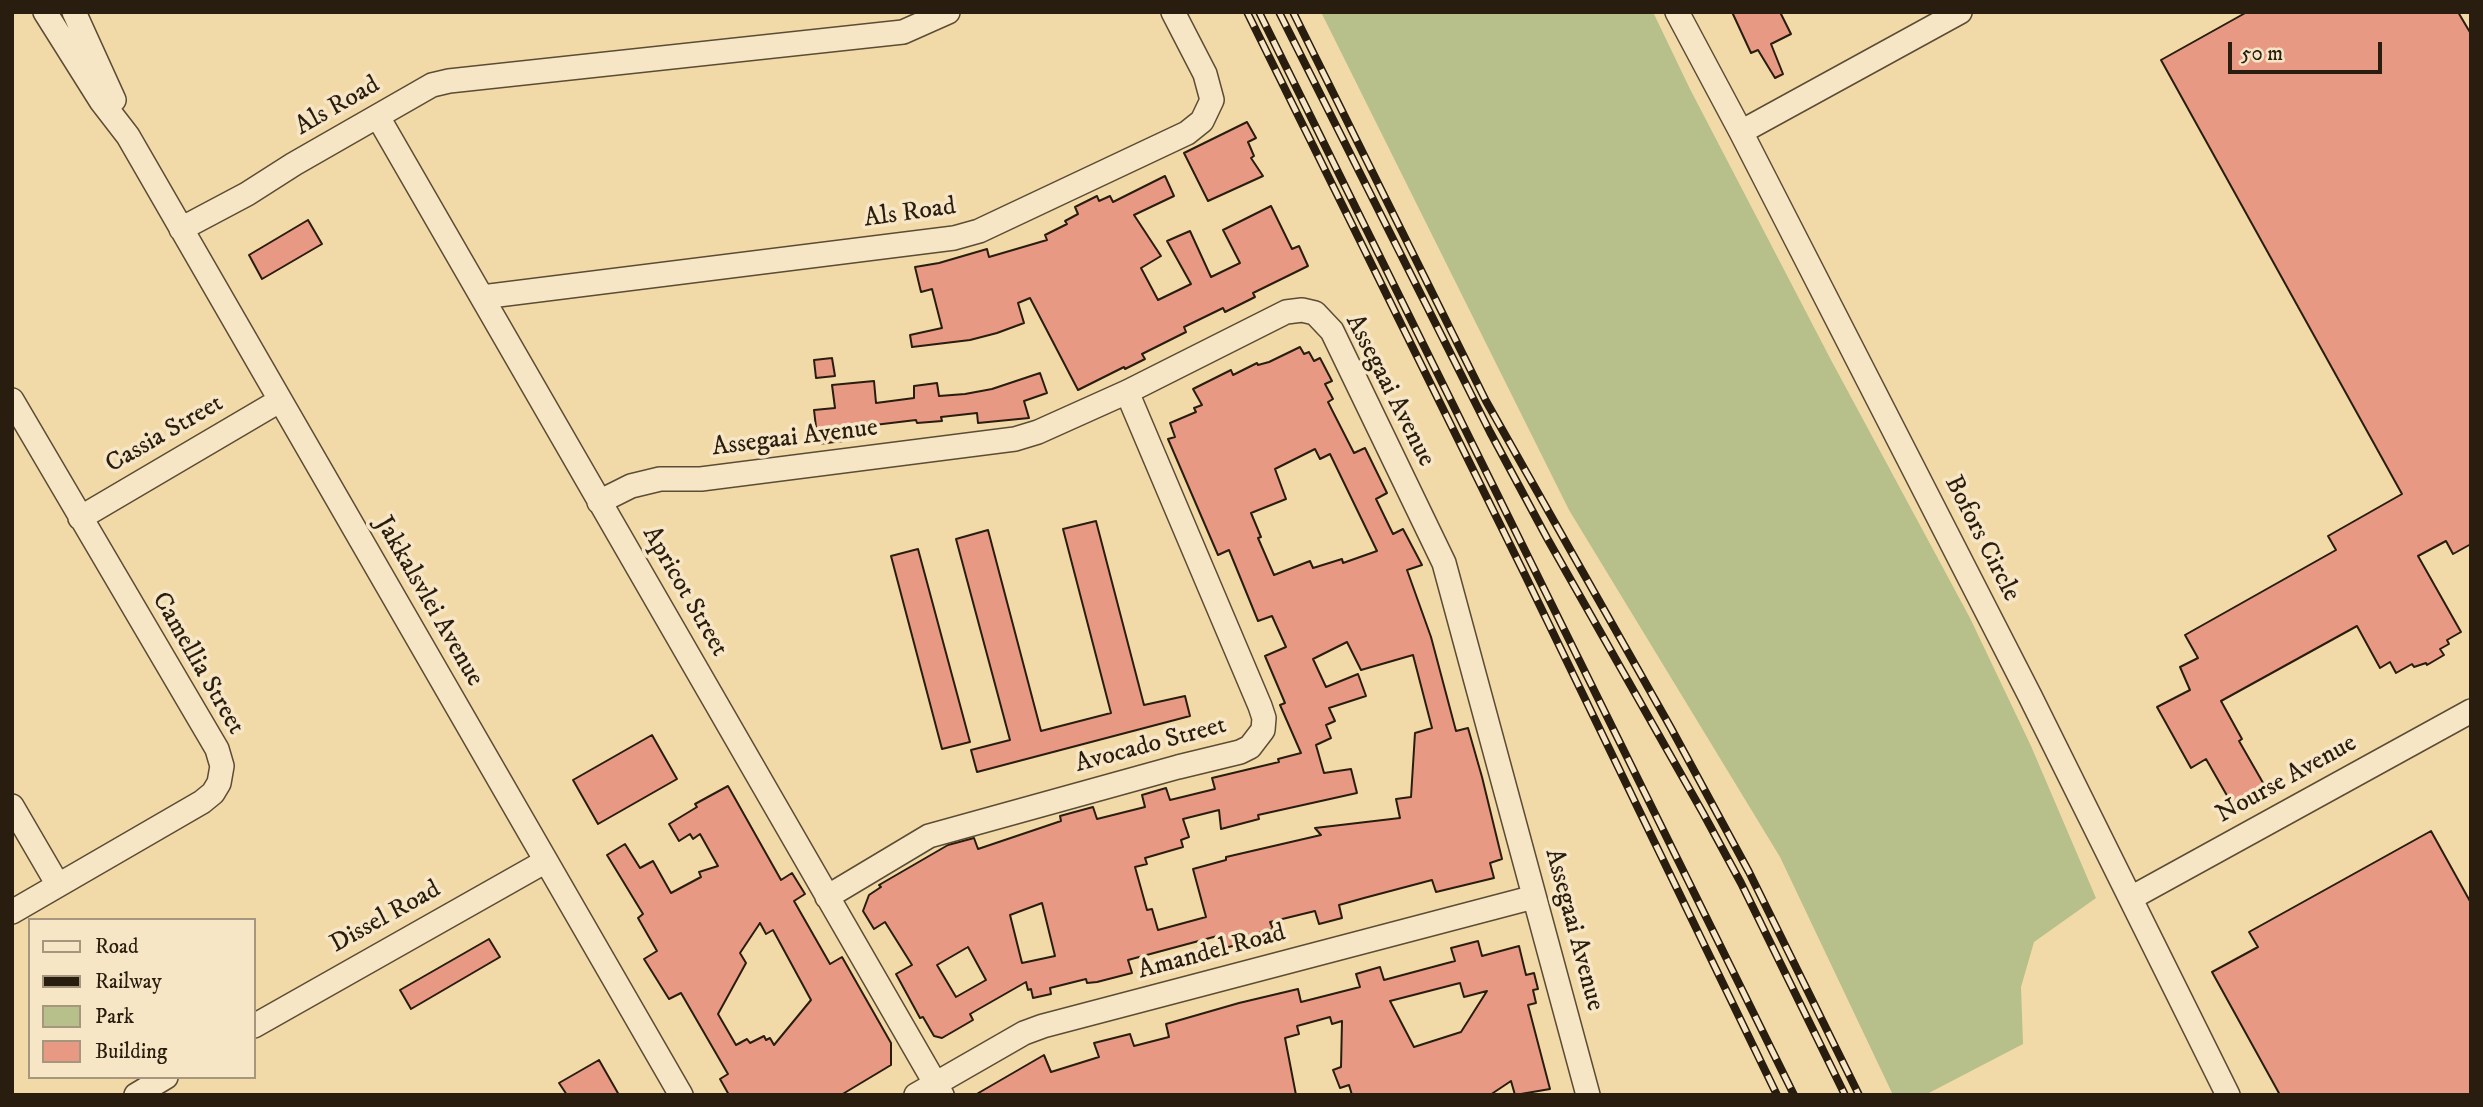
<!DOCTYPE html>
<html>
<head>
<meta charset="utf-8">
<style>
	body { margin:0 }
	#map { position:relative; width:2483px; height:1107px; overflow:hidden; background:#f2d9a8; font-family:"IM FELL DW Pica",serif }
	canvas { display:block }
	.frame { position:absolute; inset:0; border:14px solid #291d0f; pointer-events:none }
	.legend { position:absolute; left:28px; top:918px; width:228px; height:161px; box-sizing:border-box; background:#f7e6c6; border:2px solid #a5967d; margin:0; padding:9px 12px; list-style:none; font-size:21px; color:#291d0f }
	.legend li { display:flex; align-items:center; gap:14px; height:35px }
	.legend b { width:35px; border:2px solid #a5967d }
	.scale { position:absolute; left:2228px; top:42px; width:154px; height:32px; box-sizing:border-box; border:4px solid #291d0f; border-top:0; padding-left:9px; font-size:21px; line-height:24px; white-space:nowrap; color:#291d0f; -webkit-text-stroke:5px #f7e6c6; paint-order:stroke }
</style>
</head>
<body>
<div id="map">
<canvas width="2483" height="1107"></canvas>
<div class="frame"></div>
<ul class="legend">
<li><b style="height:9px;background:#f7e6c6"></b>Road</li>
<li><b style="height:9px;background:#291d0f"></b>Railway</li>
<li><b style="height:19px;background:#b7c08a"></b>Park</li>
<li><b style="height:19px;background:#e89983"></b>Building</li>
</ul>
<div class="scale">50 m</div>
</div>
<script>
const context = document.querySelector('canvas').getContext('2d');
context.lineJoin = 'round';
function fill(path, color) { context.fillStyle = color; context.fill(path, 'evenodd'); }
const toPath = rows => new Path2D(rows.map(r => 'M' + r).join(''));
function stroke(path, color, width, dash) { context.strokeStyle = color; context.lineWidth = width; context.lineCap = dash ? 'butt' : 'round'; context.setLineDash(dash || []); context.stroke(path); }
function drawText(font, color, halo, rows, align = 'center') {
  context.font = font + ' "IM FELL DW Pica",serif'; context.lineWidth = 7; context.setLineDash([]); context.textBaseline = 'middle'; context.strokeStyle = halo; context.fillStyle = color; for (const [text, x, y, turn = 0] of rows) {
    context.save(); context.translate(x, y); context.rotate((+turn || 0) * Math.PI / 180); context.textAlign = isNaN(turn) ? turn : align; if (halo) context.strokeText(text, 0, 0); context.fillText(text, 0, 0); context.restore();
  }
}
const green = toPath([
	[1321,12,1653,12,1690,89,1831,360,1970,618,2031,746,2096,898,2034,942,2021,987,2023,1044,1925,1095,1893,1095,1780,857,1569,510]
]);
const building = toPath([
	[1732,12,1780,12,1791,34,1771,44,1783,74,1775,78,1758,50,1751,53,1732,12],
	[2247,12,2458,12,2471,34,2471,544,2453,554,2446,541,2418,556,2461,632,2447,640,2449,644,2440,649,2444,655,2427,665,2426,663,2414,667,2412,664,2396,673,2390,662,2380,668,2357,626,2221,701,2242,739,2239,741,2266,788,2233,806,2206,759,2191,768,2157,707,2190,690,2180,667,2198,658,2185,635,2336,550,2328,536,2402,494,2161,60,2247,12],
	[1247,122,1256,138,1248,142,1254,156,1251,158,1263,176,1208,201,1184,153,1247,122],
	[1165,176,1174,196,1134,215,1161,256,1141,268,1158,300,1191,284,1167,241,1190,231,1211,277,1240,263,1223,230,1271,206,1292,249,1299,246,1308,266,1253,293,1255,297,1225,312,1223,308,1184,327,1186,332,1142,354,1145,359,1125,369,1124,367,1078,390,1030,298,1018,303,1024,323,997,333,970,340,912,347,910,335,942,328,932,289,921,292,915,267,939,263,987,249,989,257,1047,240,1045,235,1067,224,1065,221,1078,214,1075,207,1097,196,1099,201,1110,196,1113,202,1165,176],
	[308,220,322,244,262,279,249,255,308,220],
	[1300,347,1304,354,1309,352,1314,361,1320,358,1332,381,1325,384,1333,399,1328,402,1332,410,1354,453,1365,448,1387,493,1376,499,1393,534,1403,529,1422,565,1407,570,1431,637,1456,731,1468,728,1482,777,1502,859,1490,863,1494,878,1436,892,1432,880,1364,898,1339,905,1342,918,1319,924,1315,911,1270,922,1273,929,1259,933,1260,937,1249,939,1250,942,1224,948,1221,935,1128,960,1132,973,1097,982,1087,983,1086,979,1050,988,1051,994,1033,998,1031,989,1028,990,1026,982,970,1014,973,1020,942,1038,934,1036,923,1017,920,1018,896,974,912,965,885,922,874,929,863,911,869,895,881,887,879,885,948,845,974,838,978,849,1061,821,1060,816,1093,807,1097,819,1145,807,1142,795,1166,788,1170,800,1215,789,1212,778,1279,762,1278,759,1301,753,1280,705,1285,703,1265,656,1286,647,1272,616,1258,621,1229,550,1218,555,1168,439,1175,437,1170,423,1196,412,1194,408,1202,405,1193,389,1231,370,1233,375,1257,363,1258,365,1269,362,1300,347],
	[1315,449,1320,459,1330,454,1377,551,1343,563,1342,559,1313,568,1310,561,1274,575,1258,538,1261,537,1251,513,1286,499,1275,469,1315,449],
	[1347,642,1361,670,1413,655,1432,728,1415,733,1411,797,1396,799,1400,818,1315,828,1321,835,1226,857,1226,860,1193,869,1206,917,1158,930,1152,909,1147,910,1135,867,1147,864,1145,858,1183,847,1181,840,1189,837,1183,819,1219,810,1221,829,1259,819,1258,815,1357,793,1351,769,1324,773,1316,745,1331,738,1326,725,1335,721,1329,708,1366,696,1358,674,1326,687,1313,659,1347,642],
	[1042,903,1055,956,1022,963,1010,915,1042,903],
	[968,947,986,980,956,997,937,965,968,947],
	[832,358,835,376,816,378,814,360,832,358],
	[1040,373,1047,393,1024,401,1029,418,978,423,977,413,941,417,942,421,917,423,916,420,841,429,843,441,818,444,814,410,835,408,832,385,874,381,876,403,914,398,914,386,937,383,939,396,965,394,992,389,1040,373],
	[1096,521,1144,705,1185,696,1190,716,977,772,971,750,1010,740,956,539,988,530,1041,731,1111,713,1063,529,1096,521],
	[918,549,970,742,942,749,891,556,918,549],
	[652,735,677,779,598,824,573,780,652,735],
	[728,786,781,880,792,873,805,894,794,901,830,964,842,957,891,1043,891,1065,841,1095,729,1095,720,1079,728,1074,681,993,669,999,644,959,657,951,638,918,643,914,607,855,625,844,640,868,653,861,671,893,701,877,699,872,718,866,700,834,693,839,690,834,679,841,669,824,697,807,695,804,728,786],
	[760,923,766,934,773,930,811,1000,774,1045,770,1038,766,1040,764,1036,750,1043,747,1039,736,1045,718,1014,746,963,740,953,760,923],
	[2431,831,2471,903,2471,1095,2280,1095,2212,972,2258,947,2249,932,2431,831],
	[489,939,500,957,411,1009,400,990,489,939],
	[1478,941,1482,956,1519,946,1526,975,1534,973,1538,989,1533,990,1536,1003,1528,1005,1550,1089,1515,1095,1511,1081,1490,1095,1352,1095,1349,1085,1340,1088,1333,1070,1341,1067,1342,1021,1332,1024,1330,1017,1297,1026,1299,1034,1285,1038,1296,1095,975,1095,1044,1055,1051,1072,1099,1057,1094,1043,1130,1034,1134,1046,1169,1037,1166,1024,1239,1003,1298,989,1301,1002,1360,987,1356,974,1380,967,1384,980,1455,961,1451,948,1478,941],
	[1460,983,1464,997,1487,991,1461,1032,1414,1047,1390,1001,1460,983],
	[599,1060,619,1095,567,1095,559,1083,599,1060]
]);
const minor = toPath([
	[45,12,101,101,128,136,681,1095],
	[74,12,114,100],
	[1677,12,1741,132,2030,696,2228,1095],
	[378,117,942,1095],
	[1741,132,1960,12],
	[181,229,247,194,294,164,432,85,449,81,903,32,948,12],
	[482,297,954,238,979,231,1187,133,1202,121,1212,100,1205,74,1173,12],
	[12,400,217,749,222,766,219,783,213,793,202,802,12,912],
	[599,502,631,486,660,479,701,479,1015,439,1038,432,1127,392,1286,312,1302,310,1315,313,1332,331,1444,563,1588,1095],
	[80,518,279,401],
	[12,806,58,885],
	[827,897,929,836,1178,767,1240,752,1250,747,1263,730,1264,718,1260,706,1127,392],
	[2131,898,2471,711],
	[254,1026,546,861],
	[136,1095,166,1077],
	[916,1095,1024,1033,1043,1026,1534,897]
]);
const rail = toPath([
	[1247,12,1526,577,1777,1095],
	[1259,12,1794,1095],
	[1279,12,1490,432,1547,538,1703,813,1741,883,1845,1095],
	[1293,12,1486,401,1671,728,1749,872,1859,1095]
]);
const streetNames = [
	["Als Road",338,107,-30],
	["Als Road",910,214,-8],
	["Assegaai Avenue",1389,391,63],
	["Cassia Street",165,435,-30],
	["Assegaai Avenue",795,439,-7],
	["Bofors Circle",1981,539,63],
	["Apricot Street",684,592,60],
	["Jakkalsvlei Avenue",428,602,60],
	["Camellia Street",197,664,60],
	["Avocado Street",1151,746,-15],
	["Nourse Avenue",2287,780,-29],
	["Dissel Road",386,918,-29],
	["Assegaai Avenue",1573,930,75],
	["Amandel Road",1212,953,-15]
];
fill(green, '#b7c08a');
fill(building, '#e89983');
stroke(building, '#291d0f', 2);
stroke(minor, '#5b4c35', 26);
stroke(minor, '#f7e6c6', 23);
stroke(rail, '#291d0f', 8);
stroke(rail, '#f7e6c6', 5, [16]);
drawText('26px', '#291d0f', '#f7e6c6', streetNames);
</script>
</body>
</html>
